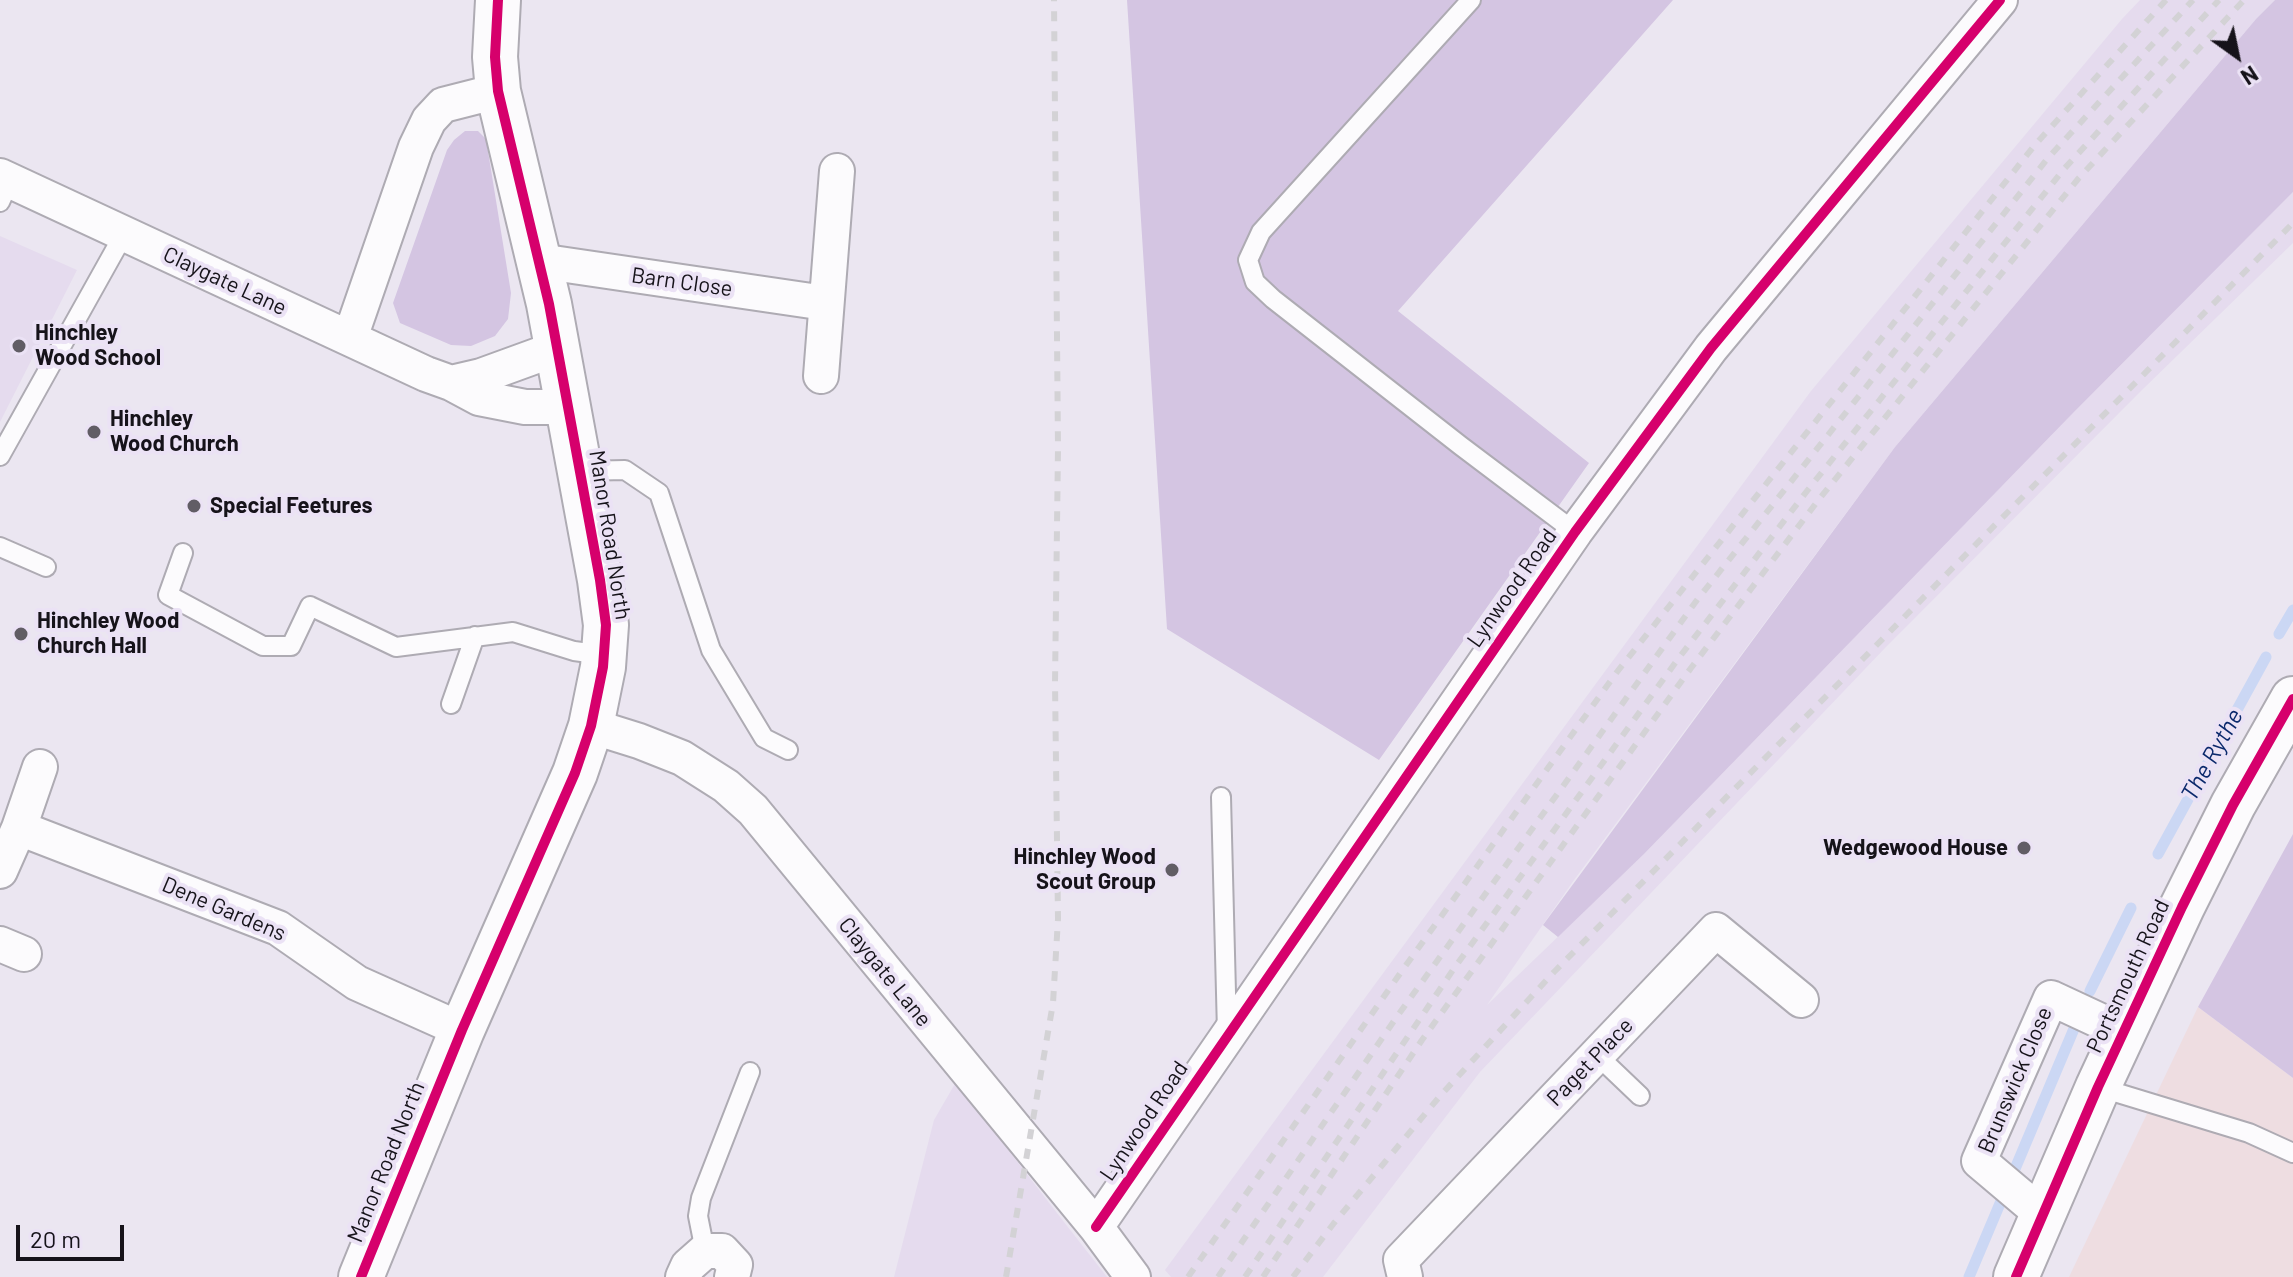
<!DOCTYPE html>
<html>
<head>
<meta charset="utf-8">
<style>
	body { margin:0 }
	#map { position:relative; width:2293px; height:1277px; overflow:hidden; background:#ebe6f1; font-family:Barlow,sans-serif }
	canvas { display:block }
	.north { position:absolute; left:2197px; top:16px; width:80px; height:80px; -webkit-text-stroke:6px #ebe2f5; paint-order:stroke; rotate:147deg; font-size:22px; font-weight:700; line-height:32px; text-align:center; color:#16131a }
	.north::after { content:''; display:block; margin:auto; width:28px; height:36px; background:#16131a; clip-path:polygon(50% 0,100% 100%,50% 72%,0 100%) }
	.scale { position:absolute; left:16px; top:1225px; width:108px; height:36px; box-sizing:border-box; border:4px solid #16131a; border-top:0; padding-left:10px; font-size:24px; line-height:28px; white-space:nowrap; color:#16131a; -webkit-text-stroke:6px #ebe2f5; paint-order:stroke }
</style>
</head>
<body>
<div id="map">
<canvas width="2293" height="1277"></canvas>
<div class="north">N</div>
<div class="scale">20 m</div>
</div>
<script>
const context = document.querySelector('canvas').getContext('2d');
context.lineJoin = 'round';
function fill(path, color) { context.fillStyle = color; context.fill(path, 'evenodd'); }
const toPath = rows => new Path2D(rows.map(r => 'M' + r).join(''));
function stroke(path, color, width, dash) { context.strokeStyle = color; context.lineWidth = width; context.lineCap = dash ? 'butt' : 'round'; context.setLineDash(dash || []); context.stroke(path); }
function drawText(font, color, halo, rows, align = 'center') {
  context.font = font + ' Barlow,sans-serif'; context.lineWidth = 8; context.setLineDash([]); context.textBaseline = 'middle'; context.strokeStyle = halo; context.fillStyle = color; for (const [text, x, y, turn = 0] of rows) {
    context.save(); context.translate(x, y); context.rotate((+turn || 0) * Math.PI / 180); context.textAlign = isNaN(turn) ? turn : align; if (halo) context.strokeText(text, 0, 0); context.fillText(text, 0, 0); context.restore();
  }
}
const commercial = toPath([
	[2198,1007,2293,1078,2293,1277,2069,1277]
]);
const built = toPath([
	[2140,0,2275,0,2256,19,1895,447,1574,880,1487,1005,1644,854,2074,412,2293,192,2293,243,2142,390,1885,648,1480,1072,1323,1277,1171,1277,1165,1270,1811,391,2122,19],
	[0,236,77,270,0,422],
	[956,1082,1053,1208,1107,1277,894,1277,934,1120]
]);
const green = toPath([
	[1127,0,1673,0,1398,311,1589,463,1379,760,1167,629],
	[2275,0,2293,0,2293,192,2074,412,1644,854,1558,937,1543,925,1895,447,2256,19],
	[465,131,478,131,486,139,511,293,508,319,495,336,471,346,451,345,400,323,393,303,447,150,454,140],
	[2293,834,2293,1078,2198,1007]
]);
const stream = toPath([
	[2279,634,2293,610],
	[2158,854,2266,657],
	[2090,991,2131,908],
	[2012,1176,2076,1024],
	[1969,1277,2004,1194]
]);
const lane = toPath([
	[1471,0,1261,232,1248,260,1255,282,1273,299,1461,446,1575,532],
	[0,202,10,180],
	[0,456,124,234],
	[580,471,625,470,659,493,711,650,764,738,788,750],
	[0,547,46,567],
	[183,553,168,595,263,646,291,646,310,606,396,647,513,632,574,651,604,655],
	[451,704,475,636],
	[1221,797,1227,1032],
	[1597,1055,1640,1096],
	[2098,1087,2249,1133,2293,1153],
	[705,1251,698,1216,701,1198,750,1072]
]);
const street = toPath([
	[0,176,426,374,451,383,479,398,525,407,568,407],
	[539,261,825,303],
	[350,338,416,147,429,120,443,105,498,91],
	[821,376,837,171],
	[451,383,481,376,558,348],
	[591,726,639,741,682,758,726,786,753,810,1096,1227,1133,1277],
	[19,828,278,928,357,983,462,1030],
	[0,871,19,828,40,767],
	[0,944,24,954],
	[2043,1215,1979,1161,2051,998,2124,1032],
	[1096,1227,1575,532,1711,348,2000,0],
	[683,1277,688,1266,705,1251,722,1251,735,1265,732,1277],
	[1405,1277,1401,1260,1716,930,1801,1000]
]);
const secondary = toPath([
	[361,1277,462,1030,575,773,591,726,603,667,606,625,600,580,549,304,498,91,495,57,498,0]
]);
const primary = toPath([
	[2016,1277,2098,1087,2182,907,2233,805,2293,699]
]);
const rail = toPath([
	[1006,1277,1053,1003,1058,919,1055,683,1058,448,1054,0],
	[1188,1277,1399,975,1617,672,2034,146,2166,0],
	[1218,1277,1396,1018,1697,600,2048,158,2193,0],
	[1245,1277,1455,967,1678,659,1807,491,2064,169,2219,0],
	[1263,1277,1422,1040,1691,668,1820,498,2078,179,2244,0],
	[1293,1277,1334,1223,1440,1096,1554,972,2293,223]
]);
const cycleway = toPath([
	[1096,1227,1575,532,1711,348,2000,0],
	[361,1277,462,1030,575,773,591,726,603,667,606,625,600,580,549,304,498,91,495,57,498,0],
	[2016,1277,2098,1087,2182,907,2233,805,2293,699]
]);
const markers = [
	[19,346,8,"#615d65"],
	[94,432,8,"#615d65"],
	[194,506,8,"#615d65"],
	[21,634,8,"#615d65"],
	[2024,848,8,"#615d65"],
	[1172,870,8,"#615d65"]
];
const streetNames = [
	["Claygate Lane",225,281,25],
	["Barn Close",682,282,8],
	["Manor Road North",610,535,81],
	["Lynwood Road",1512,588,-55],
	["Dene Gardens",224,909,23],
	["Claygate Lane",885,972,51],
	["Portsmouth Road",2128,976,-65],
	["Paget Place",1590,1062,-46],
	["Brunswick Close",2015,1080,-67],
	["Lynwood Road",1144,1121,-56],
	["Manor Road North",386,1162,-68]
];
const poiNames = [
	["Hinchley",35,333],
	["Wood School",35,358],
	["Hinchley",110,419],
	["Wood Church",110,444],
	["Special Feetures",210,506],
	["Hinchley Wood",37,621],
	["Church Hall",37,646],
	["Wedgewood House",2008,848,"right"],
	["Hinchley Wood",1156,857,"right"],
	["Scout Group",1156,882,"right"]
];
const waterNames = [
	["The Rythe",2212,755,-61]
];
fill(commercial, '#eedde1');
fill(built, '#e5dbee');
fill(green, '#d4c5e2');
stroke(stream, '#cbd7f4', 11);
stroke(lane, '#aeabb3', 22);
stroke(street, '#aeabb3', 38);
stroke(secondary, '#aeabb3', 48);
stroke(primary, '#aeabb3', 48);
stroke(lane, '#fcfbfd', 18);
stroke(street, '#fcfbfd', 34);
stroke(secondary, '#fcfbfd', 44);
stroke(primary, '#fcfbfd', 44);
stroke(rail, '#d3d2d5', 6, [10, 10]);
stroke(cycleway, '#d6006c', 10);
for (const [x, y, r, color] of markers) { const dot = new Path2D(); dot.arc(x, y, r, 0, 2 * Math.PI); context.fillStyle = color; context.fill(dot); stroke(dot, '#ebe2f5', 3); }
drawText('22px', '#16131a', '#ebe2f5', streetNames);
drawText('bold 22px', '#16131a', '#ebe2f5', poiNames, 'left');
drawText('italic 24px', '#0b296c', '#ebe2f5', waterNames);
</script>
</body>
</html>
